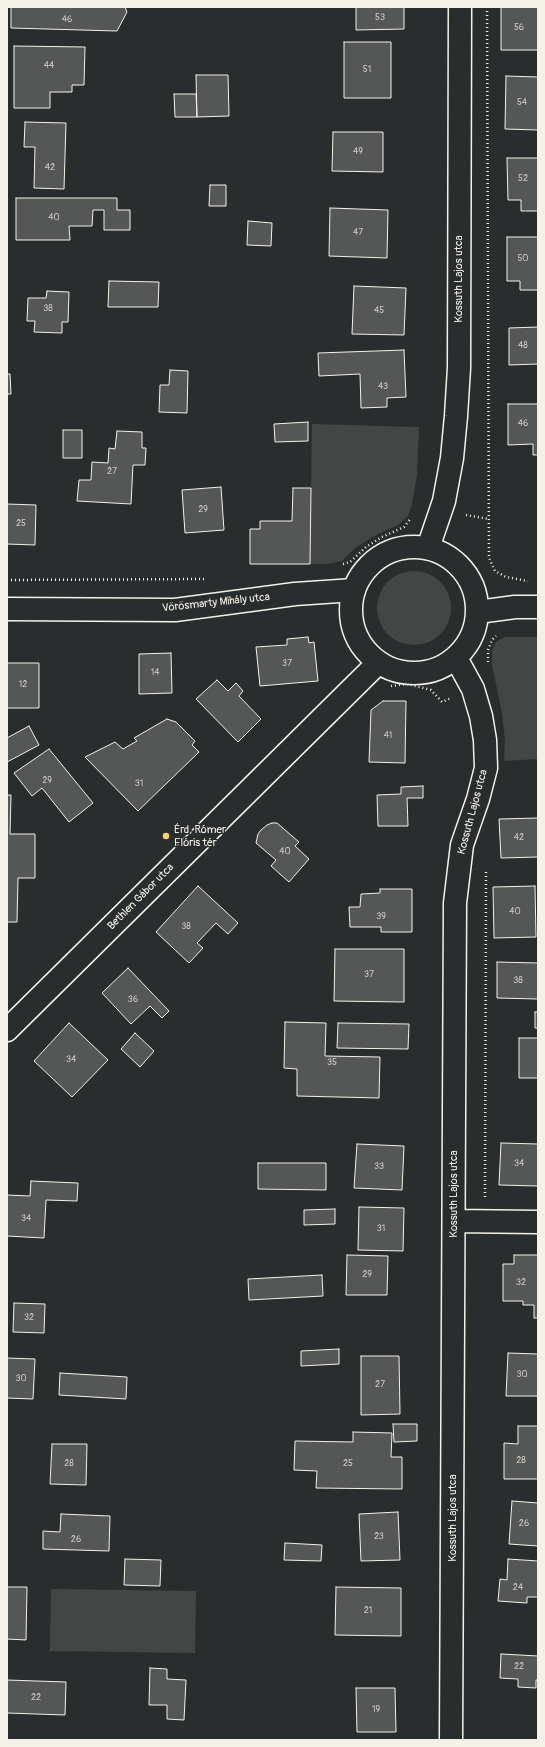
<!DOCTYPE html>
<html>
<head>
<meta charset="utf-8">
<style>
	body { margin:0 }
	#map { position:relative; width:545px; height:1747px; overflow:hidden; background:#2a2d2e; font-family:Pangolin,sans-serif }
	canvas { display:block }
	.frame { position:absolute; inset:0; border:8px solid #f4f1e8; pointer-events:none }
</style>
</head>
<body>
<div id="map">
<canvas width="545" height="1747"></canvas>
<div class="frame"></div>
</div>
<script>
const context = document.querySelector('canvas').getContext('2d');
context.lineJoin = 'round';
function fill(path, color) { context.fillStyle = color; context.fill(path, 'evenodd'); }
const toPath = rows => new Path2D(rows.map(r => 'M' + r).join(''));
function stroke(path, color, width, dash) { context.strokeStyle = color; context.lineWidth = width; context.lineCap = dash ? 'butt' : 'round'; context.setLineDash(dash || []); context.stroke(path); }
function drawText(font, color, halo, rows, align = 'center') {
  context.font = font + ' Pangolin,sans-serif'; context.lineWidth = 3; context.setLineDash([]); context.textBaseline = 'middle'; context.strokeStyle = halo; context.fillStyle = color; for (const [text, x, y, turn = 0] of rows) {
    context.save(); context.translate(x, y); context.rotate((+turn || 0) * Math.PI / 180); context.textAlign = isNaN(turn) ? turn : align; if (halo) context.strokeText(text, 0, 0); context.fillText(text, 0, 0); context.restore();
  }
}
const green = toPath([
	[312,424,419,427,417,475,412,504,408,516,398,525,376,535,355,548,342,561,327,564,310,564],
	'377 608a37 37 0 1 1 74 0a37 37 0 1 1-74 0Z',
	[505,637,538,637,538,759,504,761,505,741,502,713,492,665,492,651,496,642],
	[51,1589,196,1591,195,1653,50,1651]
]);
const building = toPath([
	[11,7,125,7,127,12,117,31,11,28,11,7],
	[356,7,404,7,404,29,356,30,356,7],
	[501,7,538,7,538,50,501,50,501,7],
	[344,42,391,42,391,98,344,98,344,42],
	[14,46,85,47,84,85,72,85,72,92,50,92,50,108,14,108,14,46],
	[196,75,228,75,229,116,197,117,196,75],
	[506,76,538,77,538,130,505,129,506,76],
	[174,94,196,94,197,117,175,117,174,94],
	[25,122,66,123,64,189,34,188,35,147,24,147,25,122],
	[333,132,383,132,383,172,332,171,333,132],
	[507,158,538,158,538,211,521,211,521,200,508,200,507,158],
	[210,185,226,185,226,206,209,206,210,185],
	[16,198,117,198,117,210,130,210,130,230,104,230,104,210,93,210,92,226,69,226,70,240,16,240,16,198],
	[330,208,388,210,387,258,329,256,330,208],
	[248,221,272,223,271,246,247,245,248,221],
	[507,237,538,237,538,290,520,290,520,281,507,281,507,237],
	[109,281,159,282,158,307,108,307,109,281],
	[354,286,406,288,404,335,352,334,354,286],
	[47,291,69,292,68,322,62,322,62,333,34,332,35,321,27,321,28,298,46,298,47,291],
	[538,327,538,364,509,365,509,328,538,327],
	[404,350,406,397,387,398,387,407,361,408,360,374,319,376,318,353,404,350],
	[170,370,188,371,187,413,159,412,160,385,169,385,170,370],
	[7,374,10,374,11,394,7,394,7,374],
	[508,404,538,404,538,455,533,455,533,444,508,445,508,404],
	[308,422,308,441,275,442,274,424,308,422],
	[63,430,82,430,82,458,63,458,63,430],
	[117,431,142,432,142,448,146,448,145,465,133,465,131,504,77,501,79,480,91,480,92,462,108,463,109,448,115,449,117,431],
	[221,487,224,530,185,533,182,490,221,487],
	[293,488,311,488,310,564,250,564,250,529,260,529,260,521,292,521,293,488],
	[7,504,36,505,35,545,7,544,7,504],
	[308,637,309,643,314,642,318,681,260,686,256,647,287,645,287,639,308,637],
	[171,653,172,693,139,694,139,654,171,653],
	[7,663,39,663,39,708,7,708,7,663],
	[217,680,228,691,236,683,243,691,239,696,261,719,238,742,196,699,217,680],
	[383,701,406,701,405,763,369,762,371,710,383,701],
	[167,719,176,722,195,741,192,745,199,752,138,811,85,757,115,742,123,749,137,741,134,738,167,719],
	[29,726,39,745,7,762,7,738,29,726],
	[49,749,93,803,69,822,42,788,32,796,14,773,49,749],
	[423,786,423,798,407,798,408,826,378,826,377,795,401,794,401,787,423,786],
	[7,795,11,795,10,834,35,834,35,878,18,878,17,922,7,922,7,795],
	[538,818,538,857,501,858,499,819,538,818],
	[272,823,277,823,299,842,295,846,309,859,289,882,271,866,276,860,256,843,258,834,261,830,267,825,272,823],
	[198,886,238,923,228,934,216,923,197,943,203,948,189,963,156,932,198,886],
	[535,886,536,937,494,938,493,887,535,886],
	[380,889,412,889,412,932,381,932,381,927,350,927,349,907,360,907,361,894,380,893,380,889],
	[335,949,404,949,404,1002,334,1001,335,949],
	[497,962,538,963,538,999,497,998,497,962],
	[128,968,169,1011,162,1018,150,1006,131,1024,102,993,128,968],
	[535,1012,538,1012,538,1028,535,1028,535,1012],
	[285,1022,326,1023,325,1056,380,1057,379,1098,297,1096,297,1069,284,1068,285,1022],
	[69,1023,108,1060,72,1097,34,1061,69,1023],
	[338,1023,409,1024,408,1049,337,1048,338,1023],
	[135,1033,154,1051,140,1067,121,1049,135,1033],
	[519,1038,538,1038,538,1078,519,1078,519,1038],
	[501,1143,538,1144,538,1186,499,1185,501,1143],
	[357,1144,404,1146,402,1190,354,1188,357,1144],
	[258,1163,326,1163,326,1190,258,1189,258,1163],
	[31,1181,78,1183,77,1201,46,1200,44,1238,7,1236,7,1195,30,1196,31,1181],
	[359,1207,404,1208,403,1251,358,1250,359,1207],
	[335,1209,335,1224,304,1225,304,1210,335,1209],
	[347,1255,388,1256,387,1295,346,1295,347,1255],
	[514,1255,538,1255,538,1318,534,1318,534,1305,523,1305,523,1301,503,1301,503,1264,514,1264,514,1255],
	[322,1275,323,1296,249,1300,248,1279,322,1275],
	[14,1303,45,1304,44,1333,13,1332,14,1303],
	[339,1349,339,1364,301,1366,301,1351,339,1349],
	[508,1353,538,1354,538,1396,506,1396,508,1353],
	[361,1356,399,1356,400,1414,361,1415,361,1356],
	[7,1358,35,1359,33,1399,7,1398,7,1358],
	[60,1373,127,1377,126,1399,59,1395,60,1373],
	[393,1424,417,1424,417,1441,394,1442,393,1424],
	[518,1426,538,1426,538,1479,504,1479,504,1443,518,1444,518,1426],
	[353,1432,392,1433,391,1457,402,1457,402,1489,316,1488,317,1471,294,1470,295,1441,353,1442,353,1432],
	[52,1444,87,1444,86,1485,50,1484,52,1444],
	[512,1501,538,1503,538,1546,509,1544,512,1501],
	[398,1512,400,1560,361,1561,359,1514,398,1512],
	[61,1514,110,1516,109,1551,43,1549,43,1531,60,1532,61,1514],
	[285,1543,322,1545,321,1561,284,1560,285,1543],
	[125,1559,161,1560,160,1586,124,1585,125,1559],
	[508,1559,538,1561,538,1597,527,1597,527,1603,498,1601,500,1579,507,1580,508,1559],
	[7,1587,27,1587,26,1640,7,1639,7,1587],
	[336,1587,401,1588,401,1636,335,1635,336,1587],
	[501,1654,538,1656,538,1680,536,1680,536,1688,518,1687,518,1679,500,1678,501,1654],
	[150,1668,167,1669,167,1679,186,1680,184,1720,167,1719,167,1705,149,1705,150,1668],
	[7,1680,66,1682,65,1715,7,1713,7,1680],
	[356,1688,395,1688,396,1732,357,1732,356,1688]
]);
const path = toPath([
	[487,7,489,558,495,571,506,577,528,581],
	[466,515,489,519],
	[343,564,350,562,366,547,382,537,404,527,411,518],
	[7,580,205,579],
	[488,662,488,650,492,640,496,636],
	[391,686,408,684,431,690,442,702,451,698],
	[485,1197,486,870]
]);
const street = toPath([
	[7,609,175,610,295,594,354,590],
	[478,612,515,607,538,607],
	[454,1221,538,1222],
	[451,1740,455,903,462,845,478,799,486,768,485,740,481,716,473,689,456,658]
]);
const secondary = toPath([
	'351 610a63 63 0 1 1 126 0a63 63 0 1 1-126 0Z',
	[428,548,444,501,452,458,456,416,459,368,460,7],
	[7,1030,378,663]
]);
const markers = [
	[166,836,4,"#ffd166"]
];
const numberNames = [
	["53",380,18],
	["46",67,20],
	["56",519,28],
	["44",49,66],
	["51",367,70],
	["54",522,103],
	["49",358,152],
	["42",50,168],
	["52",523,179],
	["40",54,218],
	["47",358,233],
	["50",523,259],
	["38",48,309],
	["45",379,311],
	["48",523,346],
	["43",383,387],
	["46",523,424],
	["27",112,472],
	["29",203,510],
	["25",21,524],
	["37",287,664],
	["14",155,673],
	["12",23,685],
	["41",388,736],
	["29",47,781],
	["31",139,784],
	["42",519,838],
	["40",285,852],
	["40",515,912],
	["39",381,917],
	["38",186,927],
	["37",369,975],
	["38",518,981],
	["36",133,1000],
	["34",71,1060],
	["35",332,1063],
	["34",519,1164],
	["33",379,1167],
	["34",26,1219],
	["31",381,1229],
	["29",367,1275],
	["32",521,1283],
	["32",29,1318],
	["30",522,1375],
	["30",21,1379],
	["27",380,1385],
	["28",521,1461],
	["28",69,1464],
	["25",348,1464],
	["26",524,1524],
	["23",379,1537],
	["26",76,1540],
	["24",518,1588],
	["21",368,1611],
	["22",519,1667],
	["22",36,1698],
	["19",376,1710]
];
const streetNames = [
	["Kossuth Lajos utca",459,279,-90],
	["Vörösmarty Mihály utca",216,603,-6],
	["Kossuth Lajos utca",473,812,-75],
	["Bethlen Gábor utca",141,897,-45],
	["Kossuth Lajos utca",454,1194,-90],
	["Kossuth Lajos utca",453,1518,-90]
];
const poiNames = [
	["Érd, Rómer",174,830],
	["Flóris tér",174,843]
];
fill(green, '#444645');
fill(building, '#555756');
stroke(building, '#f4f1e8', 1);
stroke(street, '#f4f1e8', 25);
stroke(secondary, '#f4f1e8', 25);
stroke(path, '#f4f1e8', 2.5, [1, 3]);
stroke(street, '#2a2d2e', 22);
stroke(secondary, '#2a2d2e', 22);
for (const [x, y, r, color] of markers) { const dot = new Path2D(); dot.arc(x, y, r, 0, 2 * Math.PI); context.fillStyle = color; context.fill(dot); stroke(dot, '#2a2d2e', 1.5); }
drawText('9px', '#cccac4', null, numberNames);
drawText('11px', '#f4f1e8', '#2a2d2e', streetNames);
drawText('11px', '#f4f1e8', '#2a2d2e', poiNames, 'left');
</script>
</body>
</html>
